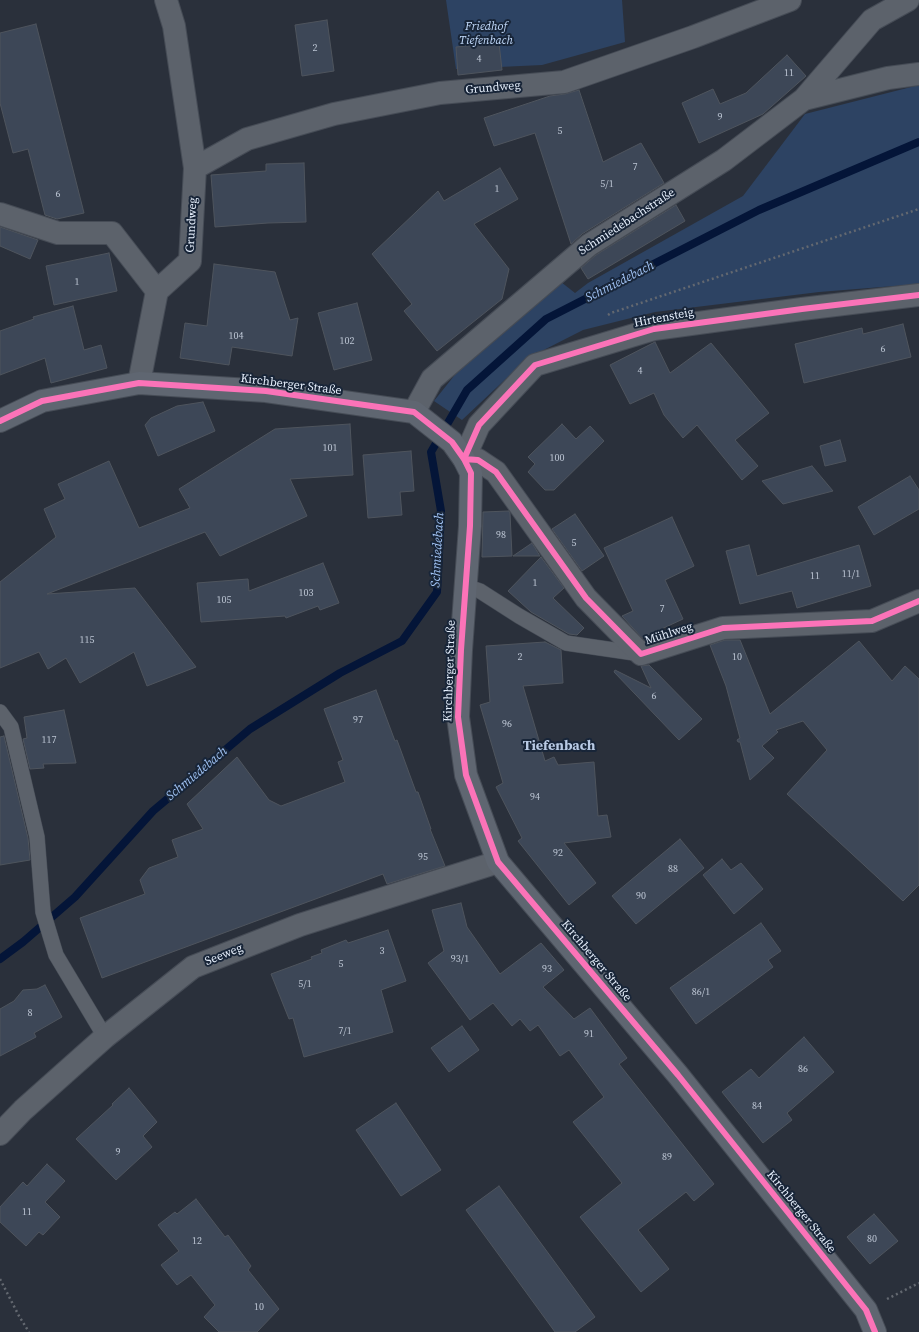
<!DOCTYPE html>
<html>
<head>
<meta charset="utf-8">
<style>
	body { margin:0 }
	canvas { display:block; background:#2a303b }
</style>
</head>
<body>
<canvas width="919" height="1332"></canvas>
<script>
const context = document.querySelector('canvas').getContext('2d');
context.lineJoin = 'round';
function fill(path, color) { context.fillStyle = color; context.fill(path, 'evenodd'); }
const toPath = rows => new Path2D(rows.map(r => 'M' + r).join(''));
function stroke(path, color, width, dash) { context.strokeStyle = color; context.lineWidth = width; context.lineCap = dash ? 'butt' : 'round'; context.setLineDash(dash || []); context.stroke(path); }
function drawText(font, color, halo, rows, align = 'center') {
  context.font = font + ' "Source Serif 4",serif'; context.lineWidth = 4; context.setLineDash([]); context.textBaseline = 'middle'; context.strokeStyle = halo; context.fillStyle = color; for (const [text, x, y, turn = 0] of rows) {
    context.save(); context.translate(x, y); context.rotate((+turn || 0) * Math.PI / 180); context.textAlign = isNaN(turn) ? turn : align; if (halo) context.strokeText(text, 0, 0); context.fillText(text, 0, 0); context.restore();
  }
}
const green = toPath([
	[446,0,622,0,625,42,542,65,456,69],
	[919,85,919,284,819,292,655,312,583,330,528,358,462,420,434,401,486,336,561,282,575,293,588,283,743,196,805,114]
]);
const stream = toPath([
	[0,959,23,942,75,897,153,811,250,729,340,673,402,641,437,592,441,511,431,452,467,390,546,319,759,210,919,142]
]);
const building = toPath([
	[327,20,334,71,302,76,295,25,327,20],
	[36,24,84,213,57,219,45,215,28,149,13,153,0,103,0,33,36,24],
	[499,43,502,70,458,75,456,47,499,43],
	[787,55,806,76,763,114,699,143,682,103,713,89,720,104,746,93,787,55],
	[579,90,603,162,641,143,664,183,582,234,571,244,535,133,494,146,484,118,550,96,565,94,579,90],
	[304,163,306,222,268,223,215,227,211,175,266,171,266,164,304,163],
	[500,168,518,199,474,224,509,269,502,299,437,351,404,311,412,304,372,254,438,191,444,201,500,168],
	[676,205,685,221,588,279,581,268,596,255,676,205],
	[0,227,38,240,30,259,0,246,0,227],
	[109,253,117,291,54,305,46,266,109,253],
	[214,264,275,272,290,320,298,318,292,356,232,347,229,365,180,358,185,323,207,326,214,264],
	[357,303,372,360,334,370,318,313,357,303],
	[73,306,84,350,101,345,107,368,51,383,45,358,0,375,0,331,34,319,33,317,73,306],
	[903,324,911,357,804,383,795,344,862,328,863,334,903,324],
	[655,342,670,373,711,343,769,413,735,440,758,466,742,480,697,425,683,438,664,415,654,393,630,404,610,365,655,342],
	[203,402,215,431,158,456,145,425,151,418,177,406,203,402],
	[350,424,353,475,290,479,307,516,220,556,205,532,47,594,135,588,196,667,147,686,134,652,80,683,66,658,48,669,39,652,0,668,0,582,56,537,44,509,65,499,58,484,109,461,139,528,190,508,179,489,275,429,350,424],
	[562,424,576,439,590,426,604,441,554,490,545,490,528,472,535,464,528,457,562,424],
	[840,440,846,461,825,466,820,446,840,440],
	[411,451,414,491,400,492,402,515,368,518,363,455,411,451],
	[812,466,833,491,783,504,762,481,812,466],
	[910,476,919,490,919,509,874,535,858,507,910,476],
	[509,511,510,513,512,556,482,557,483,512,509,511],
	[575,514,604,556,582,571,552,529,575,514],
	[672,517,694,566,665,580,683,619,642,638,622,616,633,611,604,548,672,517],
	[532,543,540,556,513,556,532,543],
	[749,545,757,576,859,545,871,586,797,608,792,591,740,604,726,551,749,545],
	[541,557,564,588,553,598,584,628,577,635,569,634,531,612,508,591,541,557],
	[323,563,339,603,320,610,318,606,286,618,285,616,201,622,197,583,248,579,249,591,323,563],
	[725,640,740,640,770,714,859,641,892,681,905,666,919,679,919,885,903,901,787,794,827,750,803,721,776,730,778,732,762,746,774,758,750,780,740,742,738,742,737,740,740,738,726,686,710,645,725,640],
	[545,642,561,650,563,683,523,686,545,761,554,757,558,765,594,762,598,816,607,815,611,837,564,843,596,883,569,905,518,841,522,838,496,787,503,783,480,705,490,702,486,646,545,642],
	[649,665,702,719,679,740,614,672,615,670,651,688,641,666,649,665],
	[376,690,395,741,397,740,416,792,418,792,431,829,430,829,445,866,387,884,383,874,102,978,80,918,145,894,140,880,149,868,178,857,172,840,203,829,187,804,237,757,269,800,281,806,345,782,338,762,343,760,324,709,376,690],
	[64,710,76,763,43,764,44,768,30,769,23,739,27,738,24,717,64,710],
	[4,736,28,838,30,860,0,865,0,737,4,736],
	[680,839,704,868,636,924,612,896,680,839],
	[722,859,731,870,741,863,763,889,734,914,703,875,722,859],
	[461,903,467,927,500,974,541,943,564,970,543,987,574,1019,590,1008,627,1058,619,1064,714,1184,694,1201,686,1192,638,1230,669,1269,641,1292,580,1217,622,1183,573,1122,604,1097,569,1050,560,1056,538,1025,530,1031,520,1019,512,1026,493,1003,470,1020,428,963,444,951,432,910,461,903],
	[761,923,781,951,768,960,773,967,696,1024,670,988,761,923],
	[388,930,406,981,381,990,393,1032,304,1057,293,1018,289,1019,271,974,312,959,311,957,322,953,321,950,346,940,348,943,388,930],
	[45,985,62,1017,34,1033,36,1037,0,1056,0,1009,14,1001,23,990,37,989,45,985],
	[462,1026,479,1050,449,1072,431,1048,462,1026],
	[804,1037,834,1072,787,1113,792,1120,763,1143,722,1092,751,1069,759,1078,804,1037],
	[129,1088,157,1122,143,1136,152,1147,116,1180,76,1139,113,1105,112,1104,129,1088],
	[396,1103,441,1170,401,1196,356,1130,396,1103],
	[47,1164,65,1181,45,1202,60,1217,43,1235,39,1232,26,1246,0,1222,0,1207,23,1182,27,1186,47,1164],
	[499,1186,595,1317,575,1332,555,1332,466,1210,499,1186],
	[196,1199,225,1237,228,1235,251,1266,248,1270,279,1309,257,1332,219,1332,204,1317,215,1305,191,1275,177,1285,161,1265,179,1251,158,1225,175,1212,177,1214,196,1199],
	[874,1214,898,1241,870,1264,847,1237,874,1214]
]);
const path = toPath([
	[608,315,611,313,919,209],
	[0,1279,19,1316,29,1332],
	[887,1299,919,1283]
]);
const lane = toPath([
	[466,586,480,591,519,616,566,643,641,654],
	[0,712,11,727,37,837,43,912,56,955,105,1037]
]);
const street = toPath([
	[166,0,174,26,195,168],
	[804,99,872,20,908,0],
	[0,214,58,233,112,233,157,291,139,383],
	[157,291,190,261,195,168,247,139,334,114,440,93,564,82,693,37,790,0],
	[919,295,802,309,654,329,535,365,479,425,464,459,478,460,496,472,586,598,641,654,723,628,872,621,919,601],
	[414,412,432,379,589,245,724,160,804,99,888,78,919,74],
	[0,1134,23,1110,105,1037,193,967,300,925,498,862]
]);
const secondary = toPath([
	[0,421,42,401,139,383,266,391,414,412,452,442,464,459,471,473,470,526,461,650,458,717,466,775,498,862,678,1075,866,1310,875,1332]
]);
const cycleway = toPath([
	[919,295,802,309,654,329,535,365,479,425,464,459,478,460,496,472,586,598,641,654,723,628,872,621,919,601],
	[0,421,42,401,139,383,266,391,414,412,452,442,464,459,471,473,470,526,461,650,458,717,466,775,498,862,678,1075,866,1310,875,1332]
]);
const numberNames = [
	["2",315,48],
	["4",479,59],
	["11",789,73],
	["9",720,117],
	["5",560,131],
	["7",635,167],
	["5/1",607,184],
	["1",497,189],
	["6",58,194],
	["1",77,282],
	["104",236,336],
	["102",347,341],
	["6",883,349],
	["4",640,371],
	["101",330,448],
	["100",557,458],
	["98",501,535],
	["5",574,543],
	["11/1",851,574],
	["11",815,576],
	["1",535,583],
	["103",306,593],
	["105",224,600],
	["7",662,609],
	["115",87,640],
	["2",520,657],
	["10",737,657],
	["6",654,696],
	["97",358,720],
	["96",507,724],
	["117",49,740],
	["94",535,797],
	["92",558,853],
	["95",423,857],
	["88",673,869],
	["90",641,896],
	["3",382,951],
	["93/1",460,959],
	["5",341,964],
	["93",547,969],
	["5/1",305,984],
	["86/1",701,992],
	["8",30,1013],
	["7/1",345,1031],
	["91",589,1034],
	["86",803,1069],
	["84",757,1106],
	["9",118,1152],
	["89",667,1157],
	["11",27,1212],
	["80",872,1239],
	["12",197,1241],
	["10",259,1307]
];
const parkNames = [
	["Friedhof",486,27],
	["Tiefenbach",486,41]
];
const streetNames = [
	["Grundweg",493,88,-5],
	["Schmiedebachstraße",627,222,-33],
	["Grundweg",192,225,-87],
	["Hirtensteig",664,318,-11],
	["Kirchberger Straße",291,385,7],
	["Mühlweg",669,634,-18],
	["Kirchberger Straße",450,671,-88],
	["Seeweg",224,955,-22],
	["Kirchberger Straße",596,961,50],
	["Kirchberger Straße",801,1212,51]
];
const waterNames = [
	["Schmiedebach",620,282,-27],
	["Schmiedebach",438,550,-87],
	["Schmiedebach",197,774,-40]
];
const quarterNames = [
	["Tiefenbach",559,746]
];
fill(green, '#2d4363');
stroke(stream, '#041538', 8);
fill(building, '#3d4757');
stroke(building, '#4e545d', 1);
stroke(lane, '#464c56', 16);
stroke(street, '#464c56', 24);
stroke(secondary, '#464c56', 24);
stroke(path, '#636870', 2.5, [2, 3]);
stroke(lane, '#5c626b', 15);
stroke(street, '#5c626b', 22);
stroke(secondary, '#5f6671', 22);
stroke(cycleway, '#fb73b8', 6);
drawText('10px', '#bcc5d3', null, numberNames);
drawText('italic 12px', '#c2dafb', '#182538', parkNames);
drawText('12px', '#e6effc', '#182538', streetNames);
drawText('italic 13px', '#a1c3f4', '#182538', waterNames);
drawText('bold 14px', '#b9cae4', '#182538', quarterNames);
</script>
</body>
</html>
